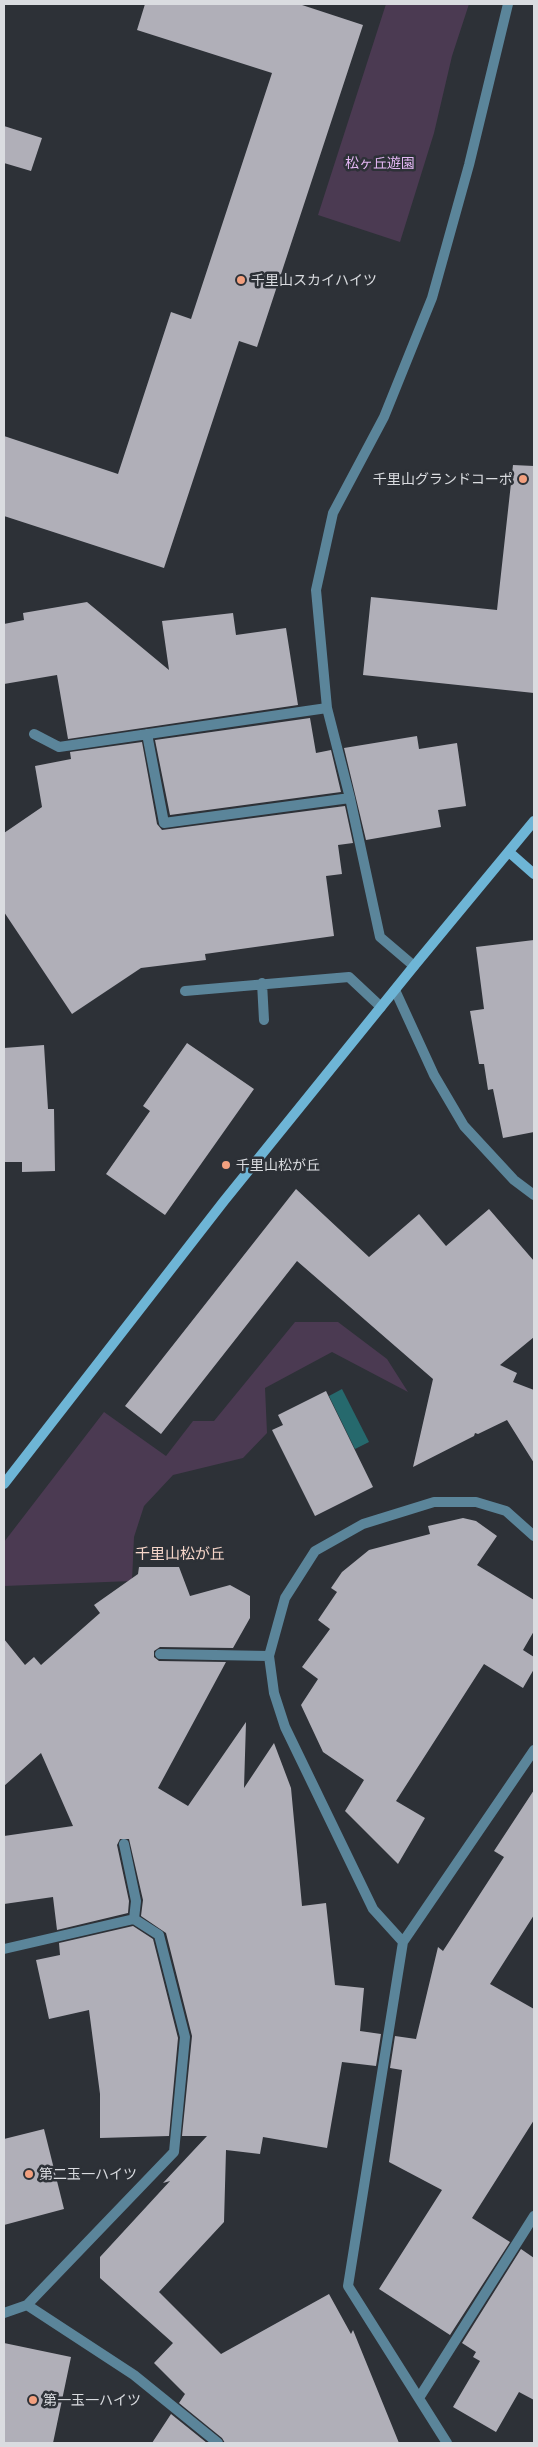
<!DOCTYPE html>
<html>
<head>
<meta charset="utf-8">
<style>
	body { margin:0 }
	#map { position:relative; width:538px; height:2447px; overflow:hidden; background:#2d3137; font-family:Ubuntu,sans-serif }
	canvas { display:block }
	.frame { position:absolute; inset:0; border:5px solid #dadce0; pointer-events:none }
</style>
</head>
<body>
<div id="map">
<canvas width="538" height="2447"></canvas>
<div class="frame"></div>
</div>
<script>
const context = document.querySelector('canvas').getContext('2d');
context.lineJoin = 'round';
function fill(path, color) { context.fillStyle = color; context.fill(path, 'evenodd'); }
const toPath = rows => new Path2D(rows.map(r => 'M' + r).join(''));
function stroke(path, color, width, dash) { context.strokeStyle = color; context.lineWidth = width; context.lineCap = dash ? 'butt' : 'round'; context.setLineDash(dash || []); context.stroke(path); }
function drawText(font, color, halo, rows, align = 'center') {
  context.font = font + ' Ubuntu,"Noto Sans JP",sans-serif'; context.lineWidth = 5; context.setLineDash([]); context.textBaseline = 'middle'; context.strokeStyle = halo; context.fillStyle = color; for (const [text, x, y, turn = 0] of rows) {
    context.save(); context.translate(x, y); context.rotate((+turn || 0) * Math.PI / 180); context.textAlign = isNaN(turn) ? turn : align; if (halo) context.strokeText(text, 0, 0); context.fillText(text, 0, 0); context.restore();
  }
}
const green = toPath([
	[386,4,469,4,452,56,434,133,400,242,318,215],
	[295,1322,338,1322,387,1359,408,1392,332,1352,265,1388,267,1433,243,1458,173,1475,144,1506,134,1537,132,1581,4,1586,4,1542,104,1412,166,1456,193,1421,214,1421]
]);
const water = toPath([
	[342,1389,369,1442,355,1449,329,1396]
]);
const building = toPath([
	[145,4,299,4,363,25,257,347,239,341,164,568,4,516,4,436,118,474,171,312,191,319,272,73,137,30],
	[4,126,42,138,31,171,4,163],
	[513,465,534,466,534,693,363,675,371,597,497,610],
	[87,602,169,670,162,621,233,613,236,635,286,628,298,705,68,739,57,675,4,684,4,624,24,620,23,613],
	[310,718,316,753,331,750,341,792,170,815,155,740],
	[417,736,419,749,457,743,466,806,438,810,441,827,366,840,344,748],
	[142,742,157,824,162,830,345,806,353,843,338,845,342,874,326,876,334,936,205,954,206,960,141,968,72,1014,4,912,4,833,42,807,35,766,71,759,70,752],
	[534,940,534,1132,503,1138,493,1089,488,1090,484,1064,479,1064,470,1011,484,1009,476,947],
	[187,1043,254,1089,165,1215,106,1174,150,1111,143,1106],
	[44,1045,48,1109,54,1109,55,1171,22,1172,22,1162,4,1162,4,1048],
	[296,1189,369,1257,419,1214,446,1246,489,1209,534,1261,534,1337,500,1365,517,1373,513,1382,534,1390,534,1463,507,1420,478,1434,475,1433,474,1436,413,1467,433,1379,297,1261,161,1434,125,1406],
	[326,1391,373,1487,315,1516,272,1430,283,1425,278,1415],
	[463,1518,476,1521,497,1536,477,1565,534,1600,534,1631,523,1650,534,1657,534,1669,523,1688,484,1664,396,1801,425,1818,398,1864,345,1811,364,1780,323,1752,301,1705,318,1679,302,1667,330,1629,318,1620,337,1592,331,1588,342,1572,369,1550,430,1534,428,1526],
	[139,1567,179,1567,190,1596,230,1585,250,1596,250,1618,233,1648,160,1647,154,1651,154,1657,159,1661,226,1662,158,1788,188,1806,246,1722,244,1788,274,1743,291,1788,302,1906,326,1903,335,1985,364,1988,360,2031,381,2034,376,2066,342,2062,327,2148,263,2137,260,2154,226,2150,224,2222,159,2292,221,2354,329,2294,351,2334,353,2330,399,2443,225,2443,222,2438,179,2403,185,2394,154,2363,173,2343,100,2278,100,2257,170,2181,163,2183,207,2136,182,2136,192,2036,166,1933,141,1916,143,1900,129,1839,120,1839,117,1845,129,1901,128,1913,57,1930,53,1897,4,1904,4,1836,73,1826,41,1753,4,1786,4,1639,25,1665,34,1657,41,1665,100,1613,94,1605,138,1574],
	[534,1790,534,1915,490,1984,534,2009,534,2120,472,2218,510,2242,450,2335,379,2289,442,2190,389,2162,402,2070,390,2068,395,2036,416,2039,438,1947,443,1951,504,1857,494,1851],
	[133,1926,153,1939,178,2038,169,2136,100,2138,100,2094,89,2010,49,2019,36,1960,60,1955,59,1943],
	[44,2129,64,2209,4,2225,4,2139],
	[521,2249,534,2258,534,2400,519,2392,496,2432,453,2407,480,2361,473,2357,476,2352,462,2343],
	[4,2343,71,2357,53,2443,4,2443],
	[171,2414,207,2443,152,2443]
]);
const street = toPath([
	[34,734,59,747,327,708],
	[147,734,164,823,350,798],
	[414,966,380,937,350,798,327,708,316,590,333,513,384,417,432,298,469,165,508,4],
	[262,983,264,1020],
	[395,990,434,1075,464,1126,514,1180,534,1195],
	[185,991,349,977,381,1007],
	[160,1654,269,1656],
	[124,1844,136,1901,134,1919],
	[403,1942,373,1909,285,1727,274,1693,269,1656,285,1598,315,1551,363,1524,434,1502,476,1502,506,1511,534,1536],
	[4,1949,134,1919,159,1935,185,2037,174,2152,27,2305],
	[4,2313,27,2305,134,2375,218,2443],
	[419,2398,534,2216],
	[447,2443,348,2286,403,1942,534,1750]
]);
const secondary = toPath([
	[509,852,534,874],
	[4,1484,224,1201,414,966,534,821]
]);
const markers = [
	[241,280,5,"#f2a07f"],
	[523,479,5,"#f2a07f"],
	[226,1165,5,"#f2a07f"],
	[29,2174,5,"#f2a07f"],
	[33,2400,5,"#f2a07f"]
];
const parkNames = [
	["松ヶ丘遊園",380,163]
];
const poiNames = [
	["千里山スカイハイツ",251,280],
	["千里山グランドコーポ",513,479,"right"],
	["千里山松が丘",236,1165],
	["第二玉一ハイツ",39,2174],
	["第一玉一ハイツ",43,2400]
];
const neighbourhoodNames = [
	["千里山松が丘",180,1554]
];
fill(green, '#4b3a52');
fill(water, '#26696d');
fill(building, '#b0afb8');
stroke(street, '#5b859a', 10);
stroke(secondary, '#6eb5d6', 10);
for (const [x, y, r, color] of markers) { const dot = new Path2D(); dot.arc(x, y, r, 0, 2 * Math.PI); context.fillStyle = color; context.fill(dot); stroke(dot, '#2d3137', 2); }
drawText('14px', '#e4b7f4', '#2d3137', parkNames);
drawText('14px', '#dadce0', '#2d3137', poiNames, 'left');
drawText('15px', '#f6d6c9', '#2d3137', neighbourhoodNames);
</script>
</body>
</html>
